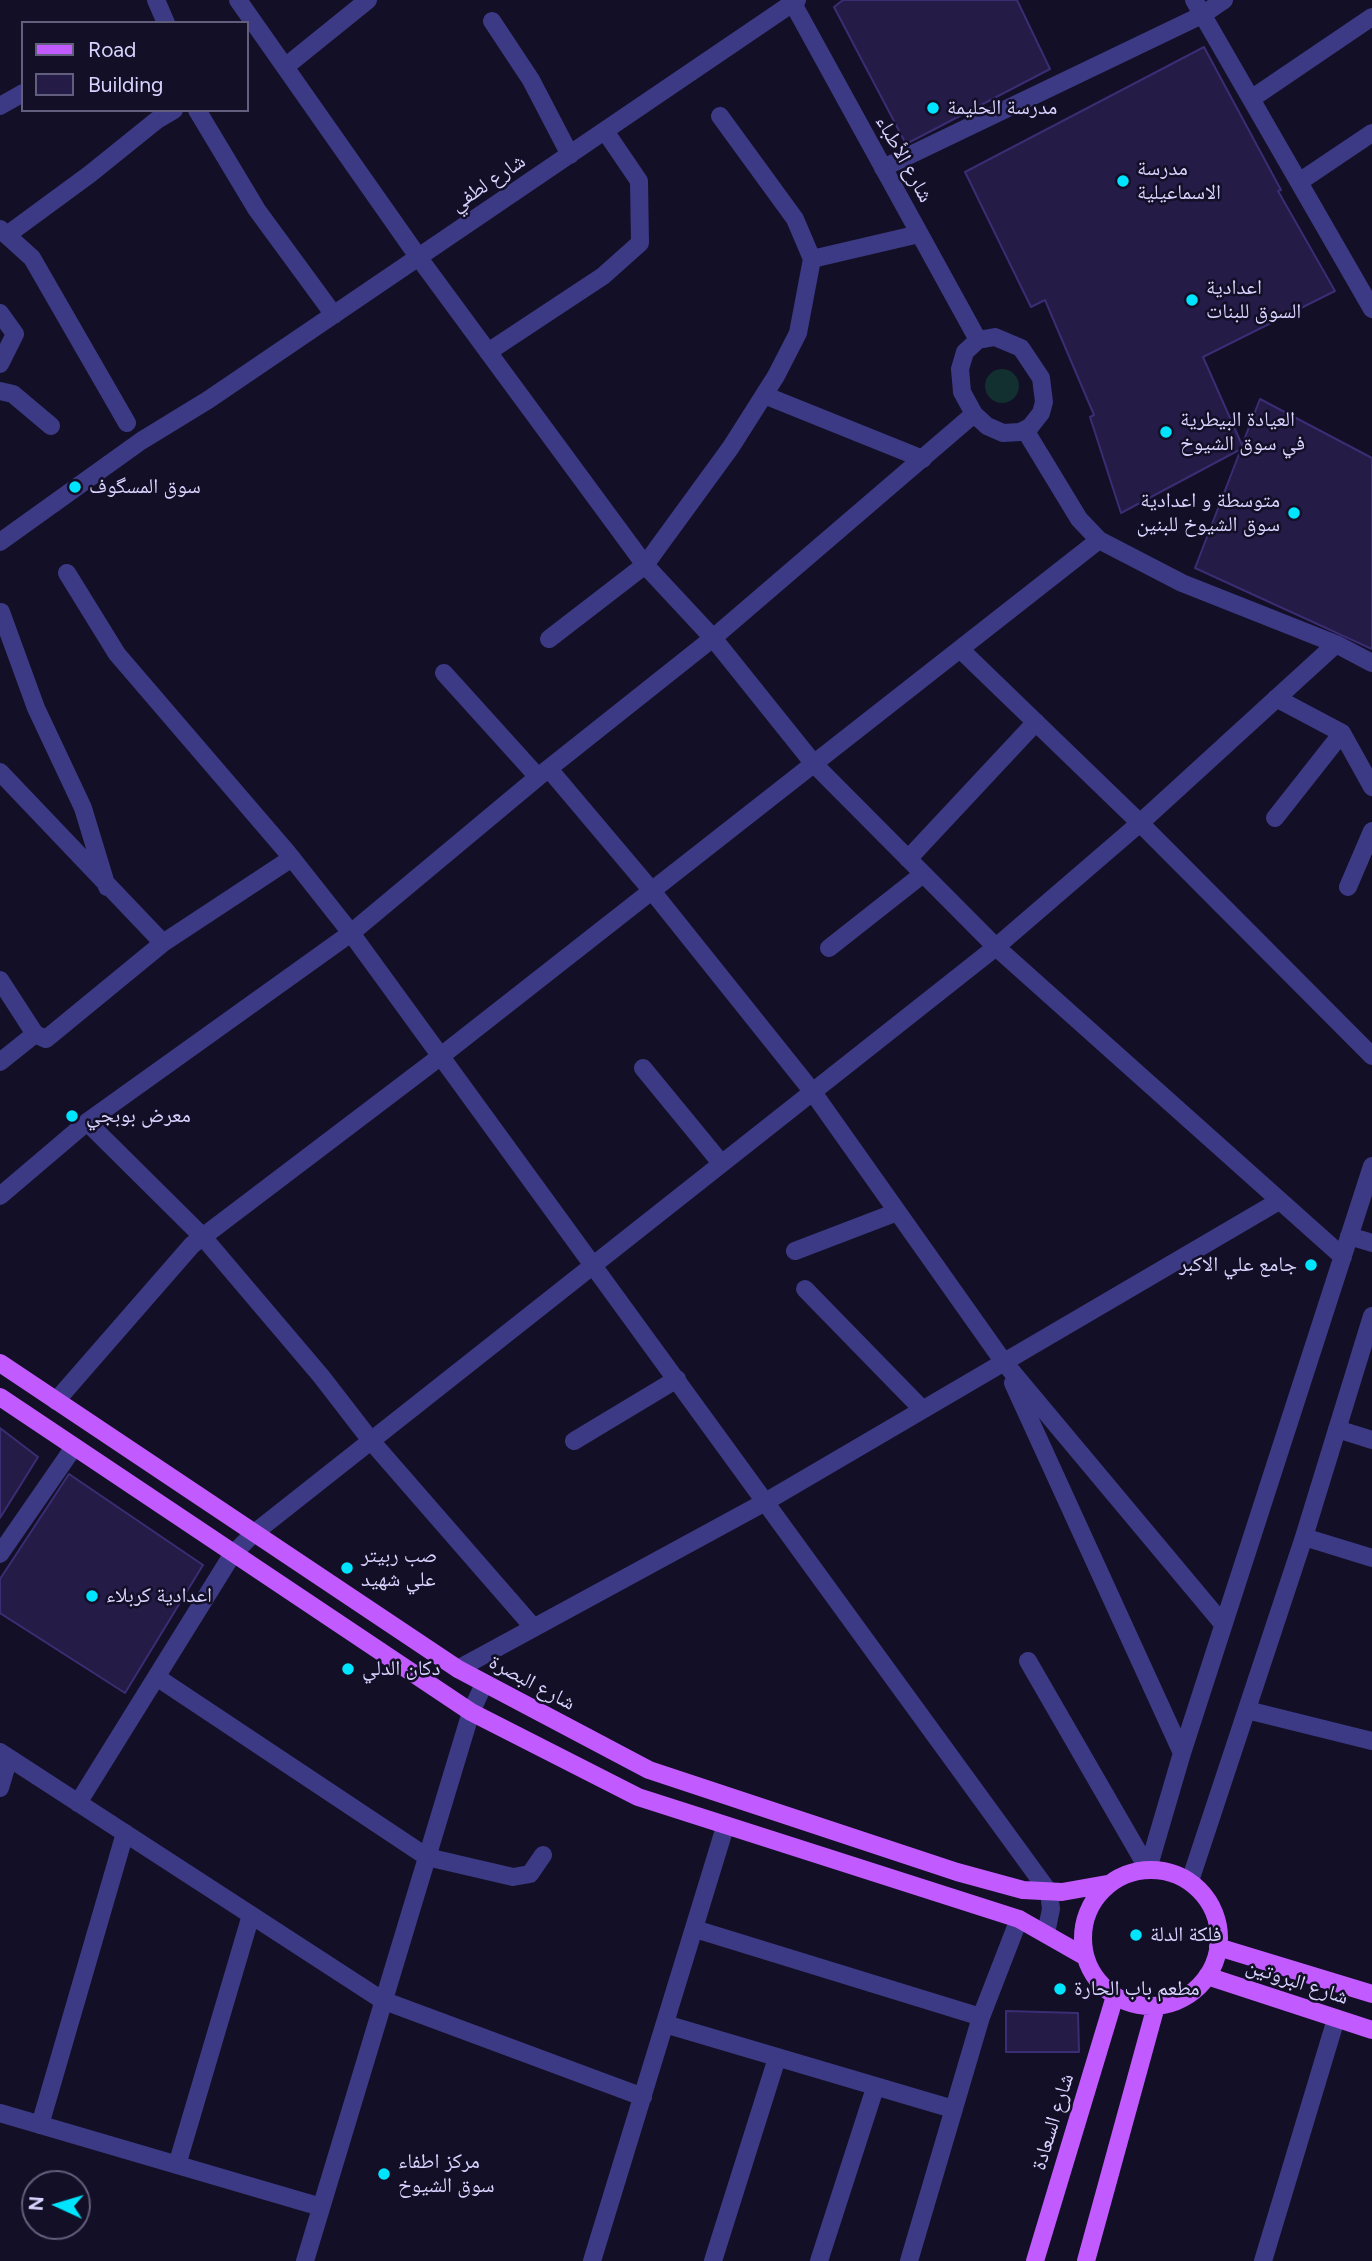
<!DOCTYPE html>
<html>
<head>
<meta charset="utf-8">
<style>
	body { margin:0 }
	#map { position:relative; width:1372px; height:2261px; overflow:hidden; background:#130f26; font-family:Figtree,sans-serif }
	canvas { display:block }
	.legend { position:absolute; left:21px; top:21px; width:228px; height:91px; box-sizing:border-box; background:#130f26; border:2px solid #625e7d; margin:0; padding:9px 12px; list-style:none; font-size:21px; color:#d9d4ff }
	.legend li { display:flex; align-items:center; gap:14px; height:35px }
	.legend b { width:35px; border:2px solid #625e7d }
	.north { position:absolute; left:21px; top:2170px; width:70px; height:70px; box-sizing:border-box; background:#130f26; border:2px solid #625e7d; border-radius:50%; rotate:274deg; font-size:19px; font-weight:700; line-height:28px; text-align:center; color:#d9d4ff }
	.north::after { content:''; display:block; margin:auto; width:24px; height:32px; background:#00e5ff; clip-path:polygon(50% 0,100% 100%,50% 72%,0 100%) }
</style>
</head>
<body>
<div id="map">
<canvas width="1372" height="2261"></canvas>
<ul class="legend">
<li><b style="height:9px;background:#c25bff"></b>Road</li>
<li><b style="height:19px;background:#241b47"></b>Building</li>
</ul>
<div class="north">N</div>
</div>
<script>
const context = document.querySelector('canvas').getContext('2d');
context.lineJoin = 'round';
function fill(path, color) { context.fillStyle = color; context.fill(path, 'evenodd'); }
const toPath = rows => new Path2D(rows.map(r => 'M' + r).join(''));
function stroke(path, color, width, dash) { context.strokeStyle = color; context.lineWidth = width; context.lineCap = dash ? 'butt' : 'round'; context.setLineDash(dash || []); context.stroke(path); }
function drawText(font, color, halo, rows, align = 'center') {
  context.font = font + ' Figtree,"Noto Naskh Arabic",sans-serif'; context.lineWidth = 5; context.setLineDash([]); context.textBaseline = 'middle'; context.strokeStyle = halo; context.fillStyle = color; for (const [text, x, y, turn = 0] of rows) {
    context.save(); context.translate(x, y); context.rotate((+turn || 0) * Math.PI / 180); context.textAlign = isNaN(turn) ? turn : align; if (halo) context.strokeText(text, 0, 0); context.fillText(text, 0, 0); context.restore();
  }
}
const green = toPath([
	'985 386a17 17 0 1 1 34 0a17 17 0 1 1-34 0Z'
]);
const building = toPath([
	[843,0,1017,0,1050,69,906,144,834,7,843,0],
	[1204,47,1281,190,1278,191,1335,291,1203,357,1242,445,1260,399,1372,458,1372,649,1195,568,1241,449,1121,513,1090,417,1094,415,1045,300,1031,307,965,172,1204,47],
	[0,1428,38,1457,0,1518,0,1428],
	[69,1474,203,1565,125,1693,0,1613,0,1579,69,1474],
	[1006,2011,1078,2013,1079,2052,1006,2052,1006,2011]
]);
const minor = toPath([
	[156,0,166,23],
	[238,0,419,258,645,565,713,638,814,764,996,947,1343,1257],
	[791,0,978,340],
	[1194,0,1372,309],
	[492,21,531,80,570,155],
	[285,67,368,0],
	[1251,99,1372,17],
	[0,106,23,93],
	[197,110,257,210,334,315],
	[720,116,795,219,812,259],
	[883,168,1202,15,1224,0],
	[1299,182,1372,133],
	[0,229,32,258,127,423],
	[7,235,90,174,157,120,174,110],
	[0,313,15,334,0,364],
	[995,337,1021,348,1041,378,1044,402,1041,413,1030,427,1020,432,1003,433,987,426,974,414,962,392,960,369,965,352,978,340,995,337],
	[488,352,603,276,640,243,639,181,605,131],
	[0,391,13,394,51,426],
	[764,395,923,459],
	[1025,430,1079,519,1099,540,1182,583,1336,644,1372,663],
	[0,542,141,441,208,400,797,0],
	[67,573,117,654,287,852,351,933,1049,1892,1051,1909,1046,1933],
	[1,612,36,708,83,808,107,887],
	[549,639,645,565,731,447,776,376,798,333,812,259,919,234],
	[961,650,1140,823,1372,1056],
	[444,673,538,777],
	[1276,698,1342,733,1372,787],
	[549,769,652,891,812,1091,1003,1361,1223,1624],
	[0,772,163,943],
	[1275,818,1342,733],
	[908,859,1036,722],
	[1348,887,1372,831],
	[829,948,923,874],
	[0,980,35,1034,46,1039,163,943,292,858],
	[0,1062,35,1034],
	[643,1068,721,1163],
	[87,1122,203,1237,321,1376,372,1442,534,1628],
	[0,1196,87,1122,351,933,538,777,713,638,974,414],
	[1349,1236,1372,1243],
	[795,1251,897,1212],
	[805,1289,922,1409],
	[1013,1383,1182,1753],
	[56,1401,192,1245,441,1056,1099,540],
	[1337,1429,1372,1440],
	[574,1441,677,1379],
	[1304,1537,1372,1558],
	[0,1554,74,1447],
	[1028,1661,1148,1869],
	[458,1669,767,1501,1279,1201],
	[158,1678,427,1857,513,1877,530,1874,543,1855],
	[1247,1710,1372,1741],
	[0,1752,382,2000,643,2097],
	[0,1788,9,1758],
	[78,1803,232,1555,253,1534,996,947,1140,823,1336,644],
	[1148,1869,1182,1753,1372,1166],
	[1190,1881,1304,1537,1372,1316],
	[695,1929,981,2017],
	[665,2024,953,2109],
	[0,2113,321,2207],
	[40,2125,125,1833],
	[177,2165,251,1915],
	[305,2261,471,1712,484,1684],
	[592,2261,725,1827],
	[713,2261,777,2058],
	[819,2261,875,2088],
	[909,2261,981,2017,1019,1919],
	[1263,2261,1336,2019]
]);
const major = toPath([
	[0,1363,458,1669,649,1770,957,1872,1023,1890,1062,1892,1107,1884],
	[0,1397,471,1712,638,1797,1019,1919,1084,1956],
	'1083 1938a68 68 0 1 1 136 0a68 68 0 1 1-136 0Z',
	[1218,1947,1372,1994],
	[1207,1976,1372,2030],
	[1035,2261,1115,1996],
	[1086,2261,1156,2006]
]);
const markers = [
	[933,108,7,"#00e5ff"],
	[1123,181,7,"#00e5ff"],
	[1192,300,7,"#00e5ff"],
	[1166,432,7,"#00e5ff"],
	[75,487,7,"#00e5ff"],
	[1294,513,7,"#00e5ff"],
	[72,1116,7,"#00e5ff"],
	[1311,1265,7,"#00e5ff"],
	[347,1568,7,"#00e5ff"],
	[92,1596,7,"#00e5ff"],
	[348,1669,7,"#00e5ff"],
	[1136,1935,7,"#00e5ff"],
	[1060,1989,7,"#00e5ff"],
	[384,2174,7,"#00e5ff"]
];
const poiNames = [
	["مدرسة الحليمة",947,108],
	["مدرسة",1137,169],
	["الاسماعيلية",1137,193],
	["اعدادية",1206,288],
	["السوق للبنات",1206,312],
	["العيادة البيطرية",1180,420],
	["في سوق الشيوخ",1180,444],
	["سوق المسگوف",89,487],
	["متوسطة و اعدادية",1280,501,"right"],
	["سوق الشيوخ للبنين",1280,525,"right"],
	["معرض بوبجي",86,1116],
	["جامع علي الاكبر",1297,1265,"right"],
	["صب ربيتر",361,1556],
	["علي شهيد",361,1580],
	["اعدادية كربلاء",106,1596],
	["دكان الدلي",362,1669],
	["فلكة الدلة",1150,1935],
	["مطعم باب الحارة",1074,1989],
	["مركز اطفاء",398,2162],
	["سوق الشيوخ",398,2186]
];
const streetNames = [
	["شارع الأطباء",904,159,61],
	["شارع لطفي",488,183,-34],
	["شارع البصرة",532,1683,28],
	["شارع البروتين",1297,1982,18],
	["شارع السعادة",1053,2122,-73]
];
fill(green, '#12302f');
fill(building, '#241b47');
stroke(building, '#3b2d73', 2);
stroke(minor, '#3d3a85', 18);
stroke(major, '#c25bff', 18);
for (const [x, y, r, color] of markers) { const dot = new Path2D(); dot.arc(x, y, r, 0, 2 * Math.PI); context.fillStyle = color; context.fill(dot); stroke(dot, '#130f26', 2.5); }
drawText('21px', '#d9d4ff', '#130f26', poiNames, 'left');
drawText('21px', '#d9d4ff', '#130f26', streetNames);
</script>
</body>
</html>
